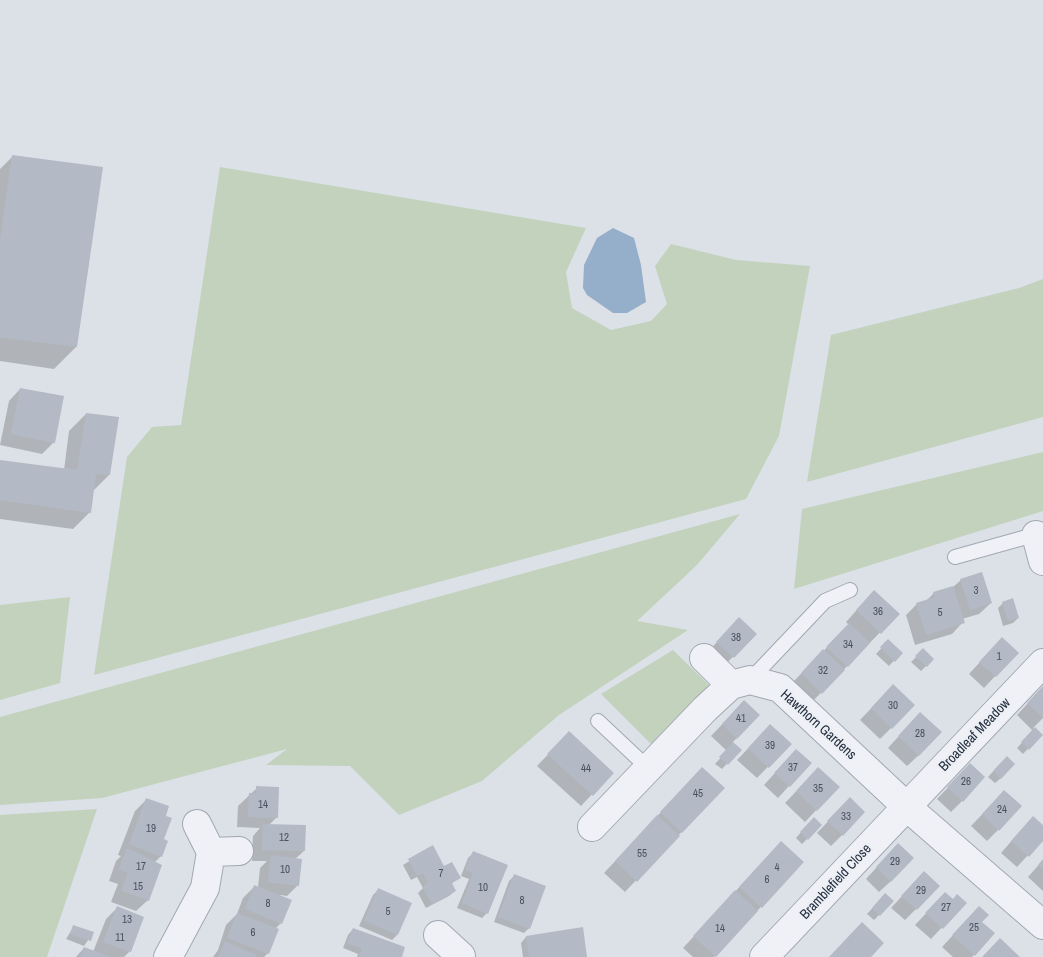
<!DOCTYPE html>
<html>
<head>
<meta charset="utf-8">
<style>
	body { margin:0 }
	canvas { display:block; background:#dce1e7 }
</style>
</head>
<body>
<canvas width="1043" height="957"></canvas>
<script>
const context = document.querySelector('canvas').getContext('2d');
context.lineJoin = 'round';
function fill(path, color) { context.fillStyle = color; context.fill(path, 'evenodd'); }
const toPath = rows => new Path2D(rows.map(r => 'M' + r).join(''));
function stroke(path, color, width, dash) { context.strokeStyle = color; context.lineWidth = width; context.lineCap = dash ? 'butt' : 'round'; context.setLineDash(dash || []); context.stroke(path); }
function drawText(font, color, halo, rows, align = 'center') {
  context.font = font + ' "Archivo Narrow",sans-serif'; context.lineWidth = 5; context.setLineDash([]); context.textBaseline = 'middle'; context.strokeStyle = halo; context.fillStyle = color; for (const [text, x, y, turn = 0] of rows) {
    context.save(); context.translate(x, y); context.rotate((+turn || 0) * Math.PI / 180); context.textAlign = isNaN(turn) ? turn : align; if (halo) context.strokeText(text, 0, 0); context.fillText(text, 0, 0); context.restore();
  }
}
const green = toPath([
	[220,167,586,228,566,272,572,308,611,330,651,321,667,304,655,266,671,244,736,260,810,266,779,436,746,499,94,675,127,457,152,427,181,425],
	[1043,279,1043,417,807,482,831,335,1019,288],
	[1043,452,1043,511,794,589,802,509],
	[740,514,697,565,637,621,688,630,559,715,482,781,399,815,350,766,266,765,287,749,102,798,0,805,0,717],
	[70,597,60,683,0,700,0,605],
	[673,650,709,685,651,744,601,694],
	[97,809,47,957,0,957,0,815]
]);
const water = toPath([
	[613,228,634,238,641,265,646,302,627,313,613,313,587,295,583,288,584,265,597,238]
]);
const shadow = toPath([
	[13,156,76,347,54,369,0,361,0,169],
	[20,389,54,442,42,454,0,445,9,401],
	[86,414,109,475,92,492,90,512,73,529,0,519,0,461,64,470,69,431],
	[961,580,991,603,979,614,962,619,963,622,952,634,915,645,906,615,917,604,926,601,934,593,953,587],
	[863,603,898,614,810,704,790,685,849,625,846,622],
	[1003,603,1018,618,1013,623,1003,626,998,608],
	[728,630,755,634,722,668,706,654],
	[888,641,901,653,889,666,876,654],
	[923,650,933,659,921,671,911,662],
	[991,650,1017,653,984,688,969,674],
	[1043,687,1043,718,1033,728,1041,735,1023,754,1017,748,1033,731,1017,715],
	[882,697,891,728,880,739,860,720],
	[733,713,758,715,732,743,740,750,722,769,715,764,727,751,711,736],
	[909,725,919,755,907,766,888,748],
	[759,737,790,744,757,778,737,760],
	[558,744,612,773,581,806,537,766],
	[785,762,810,763,778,798,764,785],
	[1002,762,1001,778,995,783,988,777],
	[959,776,962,801,951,812,937,799],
	[691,780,723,788,625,892,604,873],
	[807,780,838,787,805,822,785,803],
	[257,788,277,817,269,825,304,851,295,859,298,885,287,896,280,895,281,923,275,929,268,953,264,957,213,957,218,950,226,925,237,914,243,898,254,887,258,888,260,868,267,861,252,861,253,836,260,828,237,827,238,806],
	[147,799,164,817,161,856,154,863,148,900,136,911,111,902,118,884,109,881,116,861,121,856,118,855,135,811],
	[993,803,998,830,987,841,971,826],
	[839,810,842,835,831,846,817,833],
	[808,824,807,839,802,844,796,838],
	[1043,826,1043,839,1017,867,1001,853,1022,829],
	[433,847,444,868,459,878,451,884,455,891,449,896,426,908,418,893,423,888,417,877,411,880,403,865],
	[474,852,487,913,482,918,457,908,469,879,461,876,468,858],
	[770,854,803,862,714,957,693,957,683,948],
	[887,856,891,881,879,892,866,879],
	[1043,860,1043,891,1028,877],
	[514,876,529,928,524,933,494,922,509,881],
	[913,884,916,909,905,920,891,908],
	[378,890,397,935,392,940,359,926,373,895],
	[880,900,879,915,874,920,867,914],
	[953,901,965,903,931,939,915,925,934,905],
	[117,908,130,951,124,957,76,957,84,948,93,952,106,919],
	[968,919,981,922,993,933,972,957,953,957,942,947],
	[74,926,93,933,84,946,66,939],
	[353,929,401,957,357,957,358,954,343,948,348,935],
	[582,929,586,957,523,957,521,943,526,937]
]);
const building = toPath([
	[12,155,103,167,77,347,0,337,0,240],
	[20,388,64,396,55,443,11,434],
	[86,413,119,417,110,475,96,474,91,513,0,500,0,460,77,470],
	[982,572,992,603,970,610,960,579],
	[953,586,965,623,926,635,916,603,935,597,933,592],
	[874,590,900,614,881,634,856,610],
	[1013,598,1019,618,1008,621,1002,602],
	[739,617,757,634,734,658,716,642],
	[849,623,870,643,848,667,826,647],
	[1002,637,1019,653,996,677,979,662],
	[888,639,903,653,895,662,880,647],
	[923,648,934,659,927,667,915,656],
	[823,649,845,670,822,694,801,673],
	[893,684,915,705,892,729,871,708],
	[1043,686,1043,718,1027,703],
	[744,700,760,715,737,739,722,724],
	[920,712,942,732,919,756,898,736],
	[770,724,792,744,769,768,748,748],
	[1035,727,1043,735,1029,750,1021,742],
	[569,731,614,773,593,796,547,754],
	[733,742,742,750,728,765,719,757],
	[796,749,812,763,790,787,774,773],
	[1007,756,1015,764,1001,779,993,771],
	[970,763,985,777,963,802,947,787],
	[702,767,725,788,682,833,660,812],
	[818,767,840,787,817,811,796,791],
	[256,786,279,787,278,818,248,817,249,793,256,793],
	[1004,790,1022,806,999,831,982,814],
	[850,797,865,812,843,836,827,821],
	[146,798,169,806,166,816,172,818,164,839,168,841,162,857,129,844],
	[657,815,680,836,637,882,615,861],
	[1033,816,1043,825,1043,841,1029,857,1011,841],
	[814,817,822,825,808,840,800,832],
	[263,824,306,825,305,851,262,850],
	[781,841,804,862,762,908,739,887],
	[898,843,914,858,891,882,876,867],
	[433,845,444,866,452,862,461,878,452,883,456,891,432,904,422,887,428,883,423,873,417,876,408,859],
	[127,848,162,865,149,901,121,890,128,873,119,869],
	[473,851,508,865,488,914,462,903,473,873,465,870],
	[271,855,302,859,299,886,268,882],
	[1043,859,1043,870,1038,865],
	[924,871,940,886,917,910,901,896],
	[514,874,546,886,530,929,498,917],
	[254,885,292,900,282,924,245,909],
	[378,888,412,903,398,935,364,921],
	[735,890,758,911,716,957,693,936],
	[945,892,953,899,957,894,967,903,943,929,925,913],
	[885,893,894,901,880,916,872,908],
	[117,906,144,917,131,952,103,942],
	[979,906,989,915,982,922,995,933,975,956,952,935],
	[237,913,279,929,269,954,227,938],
	[862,922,884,943,873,955,871,957,829,957],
	[73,925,94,932,91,941,70,934],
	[583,927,587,957,529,957,526,936],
	[353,928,405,947,402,957,359,957,362,948,347,943],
	[1000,938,1020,957,982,957],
	[225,941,256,955,255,957,218,957],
	[84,947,111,957,80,957]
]);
const service = toPath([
	[955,557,1041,533],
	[750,680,825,601,850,590],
	[598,721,648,768]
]);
const minor = toPath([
	[1036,535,1043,561],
	[704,658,731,685],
	[197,824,211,852],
	[592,827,705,709,731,685,750,680,780,688,907,807,1043,925],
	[438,935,461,956],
	[168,957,205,888,211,852,239,851],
	[764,957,1043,663]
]);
const numberNames = [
	["3",976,591],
	["36",878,612],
	["5",940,613],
	["38",736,638],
	["34",848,645],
	["1",999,657],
	["32",823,671],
	["30",893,706],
	["41",741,719],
	["28",920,734],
	["39",770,746],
	["37",793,768],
	["44",586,769],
	["26",966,782],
	["35",818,789],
	["45",698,794],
	["14",263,805],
	["24",1002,810],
	["33",846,817],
	["19",151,829],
	["12",284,838],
	["55",642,854],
	["29",895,862],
	["17",141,867],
	["4",777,868],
	["10",285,870],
	["7",441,874],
	["6",767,880],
	["15",138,887],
	["10",483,888],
	["29",921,891],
	["8",522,901],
	["8",268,904],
	["27",946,908],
	["5",388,912],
	["13",127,920],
	["25",974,928],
	["14",720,929],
	["6",253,933],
	["11",120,938]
];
const streetNames = [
	["Hawthorn Gardens",818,725,42],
	["Broadleaf Meadow",975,735,-46],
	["Bramblefield Close",836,882,-47]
];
fill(green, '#c2d2bd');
fill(water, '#95aeca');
fill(shadow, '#0003');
fill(building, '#b3bac5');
stroke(service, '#a1a8b1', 16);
stroke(minor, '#a1a8b1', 30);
stroke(service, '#eff1f6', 14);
stroke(minor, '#eff1f6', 28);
drawText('11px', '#485160', null, numberNames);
drawText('14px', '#252e3f', '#ecf0f5', streetNames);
</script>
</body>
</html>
